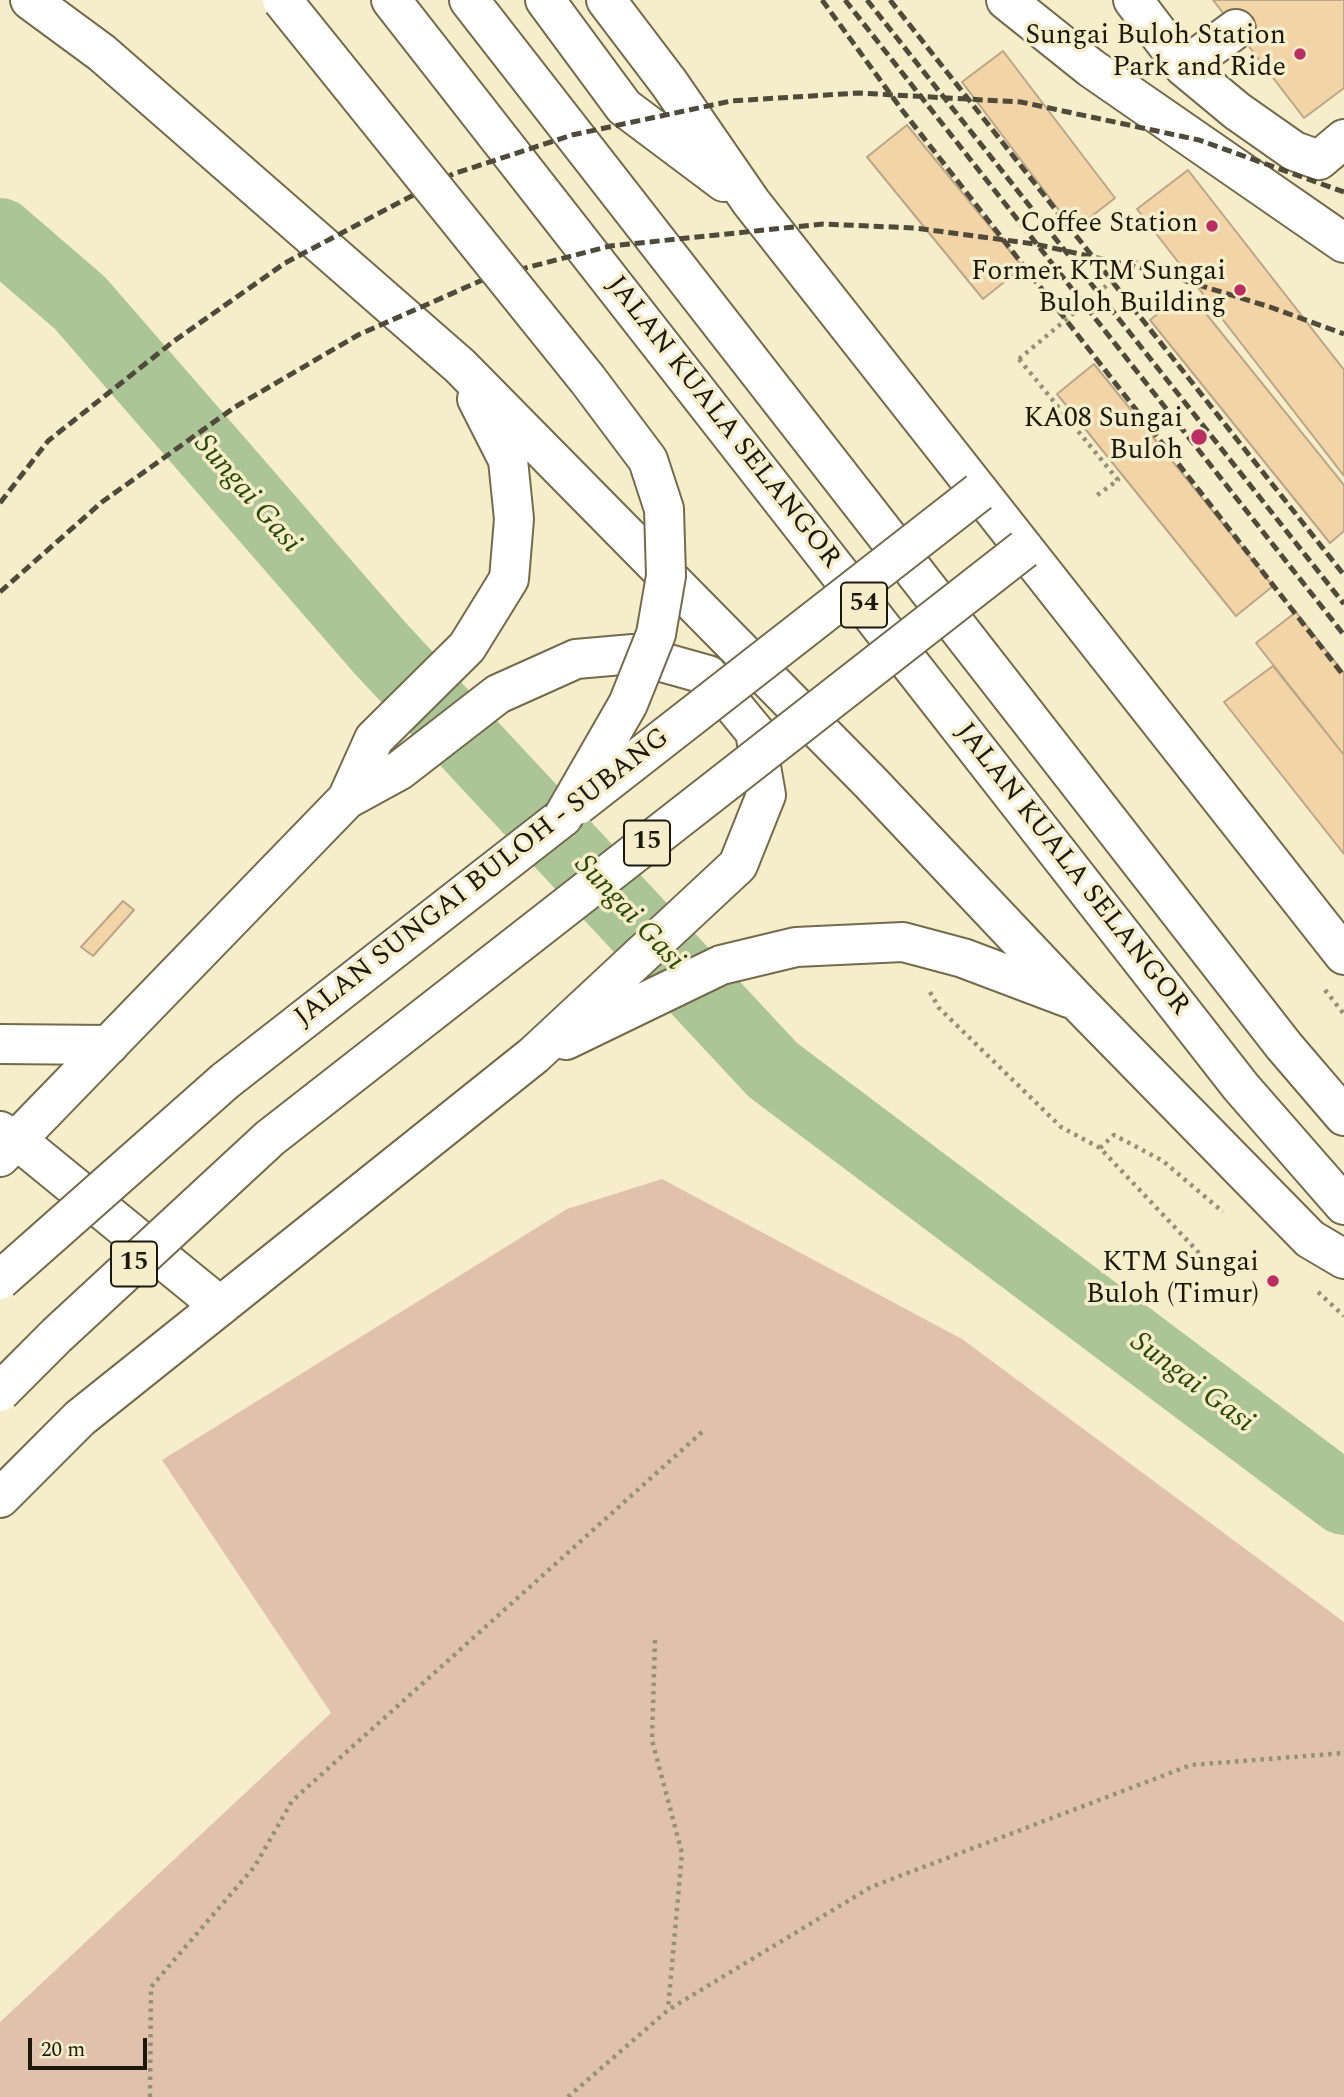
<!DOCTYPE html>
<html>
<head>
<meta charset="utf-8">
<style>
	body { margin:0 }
	#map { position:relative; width:1344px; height:2097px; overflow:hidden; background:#f6edca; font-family:Spectral,serif }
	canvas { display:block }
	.scale { position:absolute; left:28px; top:2038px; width:119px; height:32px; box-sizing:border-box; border:4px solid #1c180c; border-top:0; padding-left:9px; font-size:21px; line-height:24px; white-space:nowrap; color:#1c180c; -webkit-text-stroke:5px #f6edca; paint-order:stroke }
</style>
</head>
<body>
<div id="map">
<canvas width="1344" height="2097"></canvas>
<div class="scale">20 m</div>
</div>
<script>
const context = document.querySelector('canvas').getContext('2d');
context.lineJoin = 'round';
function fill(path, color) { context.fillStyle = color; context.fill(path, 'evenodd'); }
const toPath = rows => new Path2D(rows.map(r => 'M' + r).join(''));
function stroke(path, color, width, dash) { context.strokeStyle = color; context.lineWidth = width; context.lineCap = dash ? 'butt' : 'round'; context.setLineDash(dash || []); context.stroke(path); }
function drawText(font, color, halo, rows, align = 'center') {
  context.font = font + ' Spectral,serif'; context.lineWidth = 7; context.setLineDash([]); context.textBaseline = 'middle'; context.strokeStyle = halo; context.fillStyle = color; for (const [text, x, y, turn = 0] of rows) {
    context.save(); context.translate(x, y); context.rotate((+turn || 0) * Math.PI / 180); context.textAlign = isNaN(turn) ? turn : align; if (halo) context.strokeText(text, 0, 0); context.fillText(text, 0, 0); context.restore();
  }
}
const green = toPath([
	[662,1179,962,1339,1344,1622,1344,2097,0,2097,0,2022,331,1713,162,1460,567,1209]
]);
const river = toPath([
	[0,234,80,303,380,648,773,1070,1344,1499]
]);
const building = toPath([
	[1213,0,1344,0,1344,88,1304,118,1213,0],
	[1003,51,1115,198,1074,230,962,82,1003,51],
	[907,125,1023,267,983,299,867,157,907,125],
	[1188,170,1344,370,1344,476,1137,209,1188,170],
	[1187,290,1344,485,1344,531,1330,543,1150,320,1187,290],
	[1094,364,1273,586,1236,616,1057,394,1094,364],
	[1296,612,1344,673,1344,755,1256,643,1296,612],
	[1273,666,1344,755,1344,854,1224,702,1273,666],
	[123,901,134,910,93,956,81,947,123,901]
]);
const path = toPath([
	[1019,359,1118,480,1096,496],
	[1325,990,1344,1014],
	[930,992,939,1008,1061,1127,1100,1148,1201,1255],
	[1100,1148,1114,1135,1163,1161,1223,1212],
	[1318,1292,1344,1316],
	[655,1640,652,1740,682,1853,668,2009],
	[150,2097,151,1987,255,1866,292,1801,702,1432],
	[568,2097,668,2010,871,1887,1191,1765,1344,1753]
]);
const minor = toPath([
	[1006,0,1091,68,1344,243],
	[1133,0,1184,67,1237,111,1294,151,1319,160,1344,139],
	[1184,67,1236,29],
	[0,1044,109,1045],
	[0,1131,17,1140,220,1306]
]);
const highway = toPath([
	[30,0,102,53,460,366,870,782,1077,1001,1310,1239,1344,1259],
	[391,0,1241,1087,1344,1205],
	[469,0,1284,1046,1344,1116],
	[545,0,624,107,724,182],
	[606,0,669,83,751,202,1344,955],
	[347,799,374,739,467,647,509,579,514,519,508,460,477,399],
	[566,1040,721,965,796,947,903,942,963,958,1069,998],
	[225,1081,563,817],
	[0,1157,347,799,400,770,498,694,576,659,633,654,708,675,755,732,766,795,738,865,534,1055,80,1418,0,1498]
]);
const rail = toPath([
	[822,0,902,110,1344,676],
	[845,0,1344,635],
	[867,0,1344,604],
	[890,0,1344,575],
	[0,503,48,441,174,341,285,263,453,174,572,135,731,101,858,93,1021,102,1199,140,1344,192],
	[0,592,102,502,235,407,358,335,487,278,610,246,823,224,915,228,1035,244,1147,269,1270,307,1344,334]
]);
const pathBridge = toPath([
	[1019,359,1137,260]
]);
const highwayBridge = toPath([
	[282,0,588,380,648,460,664,509,666,576,656,634,628,704,563,817],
	[578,805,979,492],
	[0,1280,225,1081],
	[0,1392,57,1335,270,1138,1024,549]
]);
const markers = [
	[1300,54,7,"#bb2e61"],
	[1212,226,7,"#bb2e61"],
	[1240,290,7,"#bb2e61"],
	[1199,437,9,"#bb2e61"],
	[1273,1281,7,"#bb2e61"]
];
const shields = [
	[864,605,46],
	[647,843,46],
	[134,1264,46]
];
const shieldNames = [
	["54",864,605],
	["15",647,843],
	["15",134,1264]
];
const poiNames = [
	["Sungai Buloh Station",1286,38],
	["Park and Ride",1286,70],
	["Coffee Station",1198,226],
	["Former KTM Sungai",1226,274],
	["Buloh Building",1226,306],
	["KA08 Sungai",1183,421],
	["Buloh",1183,453],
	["KTM Sungai",1259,1265],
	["Buloh (Timur)",1259,1297]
];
const streetNames = [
	["JALAN KUALA SELANGOR",722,423,52],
	["JALAN KUALA SELANGOR",1071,870,52],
	["JALAN SUNGAI BULOH - SUBANG",483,879,-38]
];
const waterNames = [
	["Sungai Gasi",246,495,49],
	["Sungai Gasi",628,914,47],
	["Sungai Gasi",1191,1384,37]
];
fill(green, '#e0c2ac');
stroke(river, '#abc597', 72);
fill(building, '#f3d4a6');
stroke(building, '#baa688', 2);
stroke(minor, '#736b4c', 42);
stroke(highway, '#736b4c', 42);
stroke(path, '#969077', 4.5, [3.5, 5]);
stroke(minor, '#fff', 38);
stroke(highway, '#fff', 38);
stroke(rail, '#4f4a39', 5, [10, 5]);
stroke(highwayBridge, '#736b4c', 42, []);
stroke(pathBridge, '#969077', 4.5, [3.5, 5]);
stroke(highwayBridge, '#fff', 38);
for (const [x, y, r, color] of markers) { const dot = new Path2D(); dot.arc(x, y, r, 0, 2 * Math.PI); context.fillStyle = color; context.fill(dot); stroke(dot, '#f6edca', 2.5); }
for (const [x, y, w] of shields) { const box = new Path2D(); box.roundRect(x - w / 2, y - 22.5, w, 45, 5); context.fillStyle = '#f6edca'; context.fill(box); stroke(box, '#1c180c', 2); }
drawText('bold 26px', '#1c180c', null, shieldNames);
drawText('28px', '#1c180c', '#f6edca', poiNames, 'right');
drawText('28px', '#1c180c', '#f6edca', streetNames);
drawText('italic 30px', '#2b4a05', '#f6edca', waterNames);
</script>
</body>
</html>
